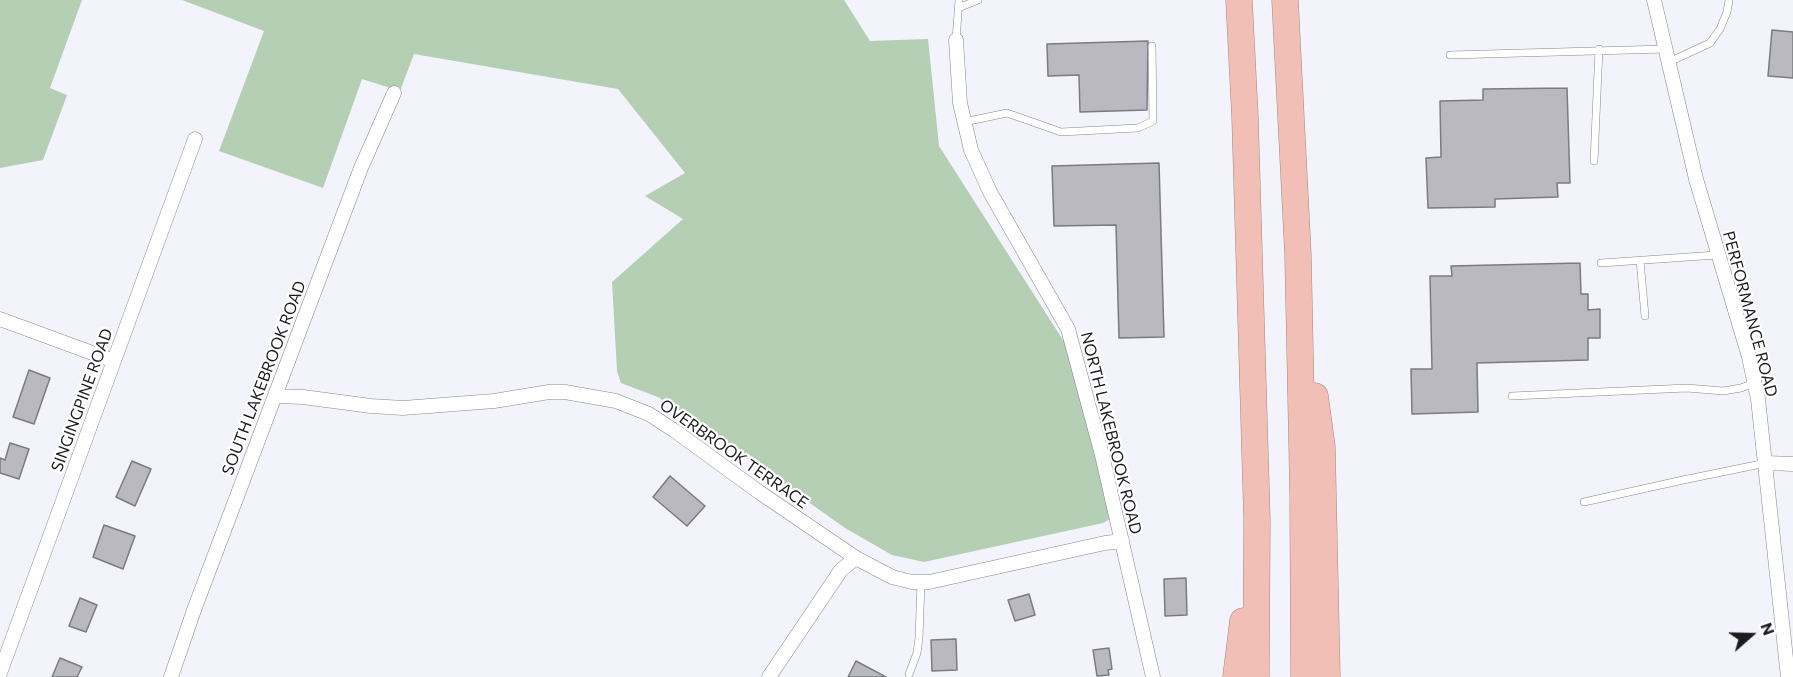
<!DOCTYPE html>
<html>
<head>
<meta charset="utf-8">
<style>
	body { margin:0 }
	#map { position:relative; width:1793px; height:677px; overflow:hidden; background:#f3f3fb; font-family:Commissioner,sans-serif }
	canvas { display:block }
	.north { position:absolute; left:1721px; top:605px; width:60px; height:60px; -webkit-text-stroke:4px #fff; paint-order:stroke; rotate:70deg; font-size:16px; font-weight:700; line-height:24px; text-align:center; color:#1b1b1e }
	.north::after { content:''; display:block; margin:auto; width:21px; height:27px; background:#1b1b1e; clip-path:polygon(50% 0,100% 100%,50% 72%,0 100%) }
</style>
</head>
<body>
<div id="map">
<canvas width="1793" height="677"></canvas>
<div class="north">N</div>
</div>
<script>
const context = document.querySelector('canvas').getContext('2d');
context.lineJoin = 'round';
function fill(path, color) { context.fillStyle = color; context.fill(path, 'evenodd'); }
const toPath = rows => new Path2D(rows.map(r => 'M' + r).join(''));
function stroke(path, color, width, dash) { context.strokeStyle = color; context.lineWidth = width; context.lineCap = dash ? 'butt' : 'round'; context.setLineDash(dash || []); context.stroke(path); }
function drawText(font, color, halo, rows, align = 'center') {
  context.font = font + ' Commissioner,sans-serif'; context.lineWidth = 4.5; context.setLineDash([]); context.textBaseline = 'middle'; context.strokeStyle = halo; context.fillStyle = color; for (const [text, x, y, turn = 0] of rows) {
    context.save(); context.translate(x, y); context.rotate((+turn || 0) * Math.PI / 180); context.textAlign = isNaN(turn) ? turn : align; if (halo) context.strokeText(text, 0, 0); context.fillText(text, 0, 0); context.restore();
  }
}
const green = toPath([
	[0,0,82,0,50,88,67,95,43,160,0,168],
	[182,0,844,0,870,41,928,39,939,146,1070,351,1112,518,1103,523,924,562,892,555,845,528,686,415,658,397,621,383,617,371,612,282,683,219,645,196,685,173,618,89,414,54,400,91,362,79,323,188,219,151,264,31]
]);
const building = toPath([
	[1772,30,1793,32,1793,78,1768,76,1772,30],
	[1148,41,1147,110,1080,112,1079,75,1048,76,1047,44,1148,41],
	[1567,88,1570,183,1557,183,1558,197,1495,199,1495,207,1428,208,1426,158,1441,157,1440,101,1483,100,1483,89,1567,88],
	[1159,163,1164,337,1119,338,1116,225,1054,226,1052,166,1159,163],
	[1580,263,1581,294,1588,294,1588,310,1600,309,1600,338,1588,338,1588,360,1477,363,1478,412,1412,414,1411,369,1432,369,1430,276,1452,276,1451,266,1580,263],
	[29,370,50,378,34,424,13,417,29,370],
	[10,443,29,449,19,479,0,473,0,458,5,460,10,443],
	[132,461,151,469,135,506,116,497,132,461],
	[670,476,705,506,687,526,653,497,670,476],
	[104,525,135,536,123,569,93,557,104,525],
	[1186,578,1187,615,1165,616,1164,579,1186,578],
	[1029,594,1035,615,1015,621,1008,600,1029,594],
	[80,598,97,605,86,632,69,626,80,598],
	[956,639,957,670,932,671,931,640,956,639],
	[1109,648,1112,669,1108,670,1109,675,1097,676,1093,650,1109,648],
	[60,658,82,667,77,677,52,677,60,658],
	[856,661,886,677,848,677,856,661]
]);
const lane = toPath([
	[958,8,978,0],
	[956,40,959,0],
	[1450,55,1665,49],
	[1669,62,1710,43,1720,29,1727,12,1729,0],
	[964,122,1007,113,1061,132,1138,128,1153,121,1152,46],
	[1594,161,1599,49],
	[1640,260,1645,316],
	[1601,263,1717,255],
	[1512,396,1687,388,1723,391,1741,388,1754,383],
	[1584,502,1683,480,1766,463],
	[909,674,917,653,919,638,921,583]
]);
const street = toPath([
	[1654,0,1696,179,1749,357,1758,399,1788,677],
	[956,40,960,103,971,150,990,192,1068,329,1102,455,1153,677],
	[0,319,114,361],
	[276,396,303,397,371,406,403,408,494,401,549,392,565,392,616,401,649,414,675,431,759,492,856,558,892,577,912,582,929,582,1105,543,1122,541],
	[1766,463,1793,464],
	[0,673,195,139],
	[171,677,194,610,361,168,394,93],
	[769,677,841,570,856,558]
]);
const highway = toPath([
	[1239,0,1245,117,1257,520,1256,677],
	[1285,0,1298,255,1303,493,1304,677],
	[1315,396,1322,447,1327,677],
	[1236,677,1243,621]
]);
const streetNames = [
	["PERFORMANCE ROAD",1750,314,75],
	["SOUTH LAKEBROOK ROAD",264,378,-69],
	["SINGINGPINE ROAD",82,400,-70],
	["NORTH LAKEBROOK ROAD",1111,433,76],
	["OVERBROOK TERRACE",734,454,35]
];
fill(green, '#b4cfb4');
fill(building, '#bab9c1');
stroke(building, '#7b7b81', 1.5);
stroke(lane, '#87868d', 8);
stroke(street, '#87868d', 15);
stroke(highway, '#a68681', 27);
stroke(lane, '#fff', 7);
stroke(street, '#fff', 14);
stroke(highway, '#f1bfb6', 26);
drawText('16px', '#1b1b1e', '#fff', streetNames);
</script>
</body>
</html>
